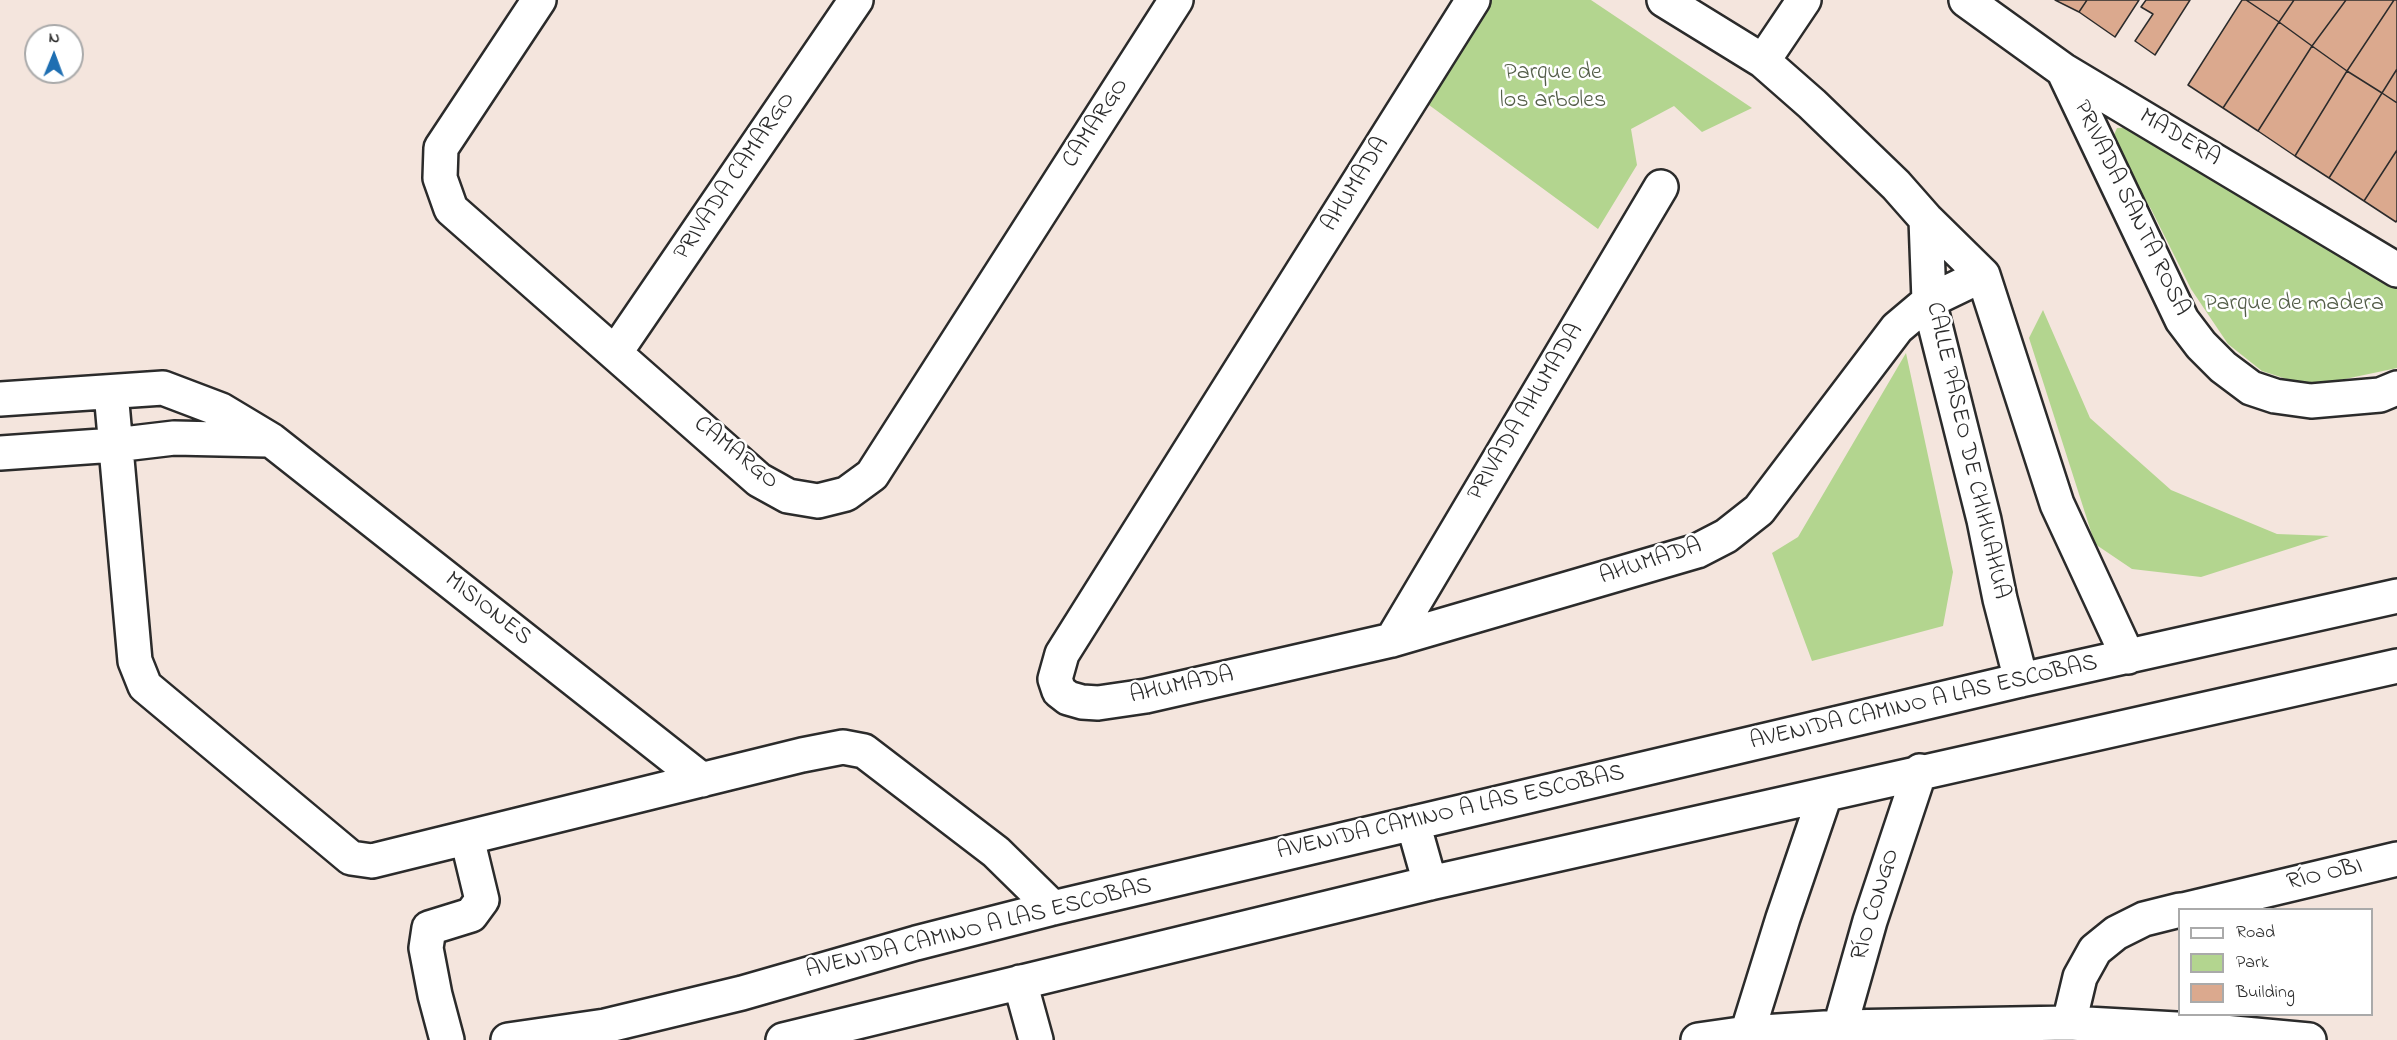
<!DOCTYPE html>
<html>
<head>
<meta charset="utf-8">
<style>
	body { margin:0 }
	#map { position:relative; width:2397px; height:1040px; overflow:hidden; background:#f4e5dd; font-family:"Indie Flower",sans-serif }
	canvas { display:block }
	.legend { position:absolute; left:2178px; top:908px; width:195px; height:108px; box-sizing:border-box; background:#fff; border:2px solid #aaa; margin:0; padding:8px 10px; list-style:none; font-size:18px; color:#2b2b2b }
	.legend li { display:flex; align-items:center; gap:12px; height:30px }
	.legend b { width:30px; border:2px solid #aaa }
	.north { position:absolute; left:24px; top:24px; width:60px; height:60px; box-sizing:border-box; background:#fff; border:2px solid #aaa; border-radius:50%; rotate:1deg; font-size:16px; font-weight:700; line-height:24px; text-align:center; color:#2b2b2b }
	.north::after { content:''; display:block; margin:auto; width:21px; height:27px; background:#1f6fb2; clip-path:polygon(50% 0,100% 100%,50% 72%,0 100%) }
</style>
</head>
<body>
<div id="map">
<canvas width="2397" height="1040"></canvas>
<ul class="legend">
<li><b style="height:8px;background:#fff"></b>Road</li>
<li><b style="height:16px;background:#b3d58f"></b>Park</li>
<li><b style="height:16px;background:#dba98e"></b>Building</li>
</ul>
<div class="north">N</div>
</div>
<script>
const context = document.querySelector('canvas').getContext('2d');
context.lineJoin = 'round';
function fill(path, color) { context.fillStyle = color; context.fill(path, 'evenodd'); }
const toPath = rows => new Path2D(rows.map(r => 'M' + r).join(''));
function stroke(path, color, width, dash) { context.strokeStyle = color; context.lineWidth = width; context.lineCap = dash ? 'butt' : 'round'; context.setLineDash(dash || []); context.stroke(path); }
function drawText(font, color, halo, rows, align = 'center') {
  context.font = font + ' "Indie Flower",sans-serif'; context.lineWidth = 5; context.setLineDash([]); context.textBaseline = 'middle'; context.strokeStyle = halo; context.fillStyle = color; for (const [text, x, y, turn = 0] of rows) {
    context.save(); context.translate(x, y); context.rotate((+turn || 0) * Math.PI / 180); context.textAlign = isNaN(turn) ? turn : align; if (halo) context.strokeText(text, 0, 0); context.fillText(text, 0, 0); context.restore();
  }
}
const green = toPath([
	[1482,0,1591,0,1752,108,1702,132,1674,106,1631,129,1637,165,1598,229,1429,105],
	[2137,127,2320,235,2397,289,2397,368,2331,382,2299,383,2262,371,2228,344,2191,289,2151,209,2114,149,2113,137,2117,128],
	[2043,310,2090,418,2171,490,2277,534,2329,536,2201,577,2132,569,2095,544,2029,338],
	[1906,353,1953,572,1943,626,1812,661,1772,553,1798,537]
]);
const building = toPath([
	[2055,0,2087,0,2079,12,2055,0],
	[2087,0,2139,0,2115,37,2079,12,2087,0],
	[2146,0,2190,0,2155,55,2135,41,2153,14,2141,7,2146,0],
	[2242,0,2246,0,2279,22,2223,108,2188,85,2242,0],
	[2246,0,2294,0,2279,22,2246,0],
	[2294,0,2346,0,2312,46,2279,22,2294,0],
	[2346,0,2394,0,2347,71,2312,46,2346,0],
	[2394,0,2397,0,2397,69,2382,93,2347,71,2394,0],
	[2279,22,2312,46,2258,131,2223,108,2279,22],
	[2312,46,2347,71,2295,156,2258,131,2312,46],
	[2397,69,2397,103,2382,93,2397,69],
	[2347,71,2382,93,2329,178,2295,156,2347,71],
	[2382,93,2397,103,2397,150,2364,201,2329,178,2382,93],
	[2397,150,2397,220,2396,222,2364,201,2397,150]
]);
const minor = toPath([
	[539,0,441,148,440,178,451,209,759,480,788,496,818,501,846,494,872,475,1176,0],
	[1473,0,1062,654,1055,679,1059,691,1068,698,1082,702,1098,703,1146,696,1392,640,1697,551,1726,536,1759,510,1897,328,1929,301,1983,275],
	[1664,0,1763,61,1812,104,1896,185,1926,219,1983,275,2057,504,2128,657],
	[1966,0,2063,70,2397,270],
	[1763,61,1804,0],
	[2063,70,2182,320,2201,345,2223,367,2251,388,2275,396,2311,401,2380,395,2397,388],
	[1926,219,1929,301,1984,520,2000,599,2021,680],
	[615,353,856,0],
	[111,392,135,661,145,686,351,858,372,861,802,755,843,747,864,751,996,852,1053,908],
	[0,399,163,388,221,410,271,440,702,780],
	[0,453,115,445,174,438,267,440],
	[1392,640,1661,187],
	[1413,823,1430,883],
	[2183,910,2397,859],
	[1020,982,1036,1040],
	[2069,1023,2080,977,2095,950,2116,933,2144,919,2180,910],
	[447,1040,435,995,426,948,429,928,471,915,482,900,467,838],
	[508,1040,605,1026,742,993,916,943,1053,908,2021,680,2397,596],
	[783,1040,1430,883,2397,666],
	[1698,1040,1747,1033,1840,1027,2069,1023,2212,1031,2309,1040],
	[1745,1040,1783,918,1825,795],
	[1839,1040,1840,1027,1870,921,1920,771]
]);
const parkNames = [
	["Parque de",1553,74],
	["los arboles",1553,102],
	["Parque de madera",2294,305]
];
const streetNames = [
	["CAMARGO",1097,124,-57],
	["MADERA",2179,139,31],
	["PRIVADA CAMARGO",736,177,-56],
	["AHUMADA",1357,185,-58],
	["PRIVADA SANTA ROSA",2130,209,64],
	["PRIVADA AHUMADA",1527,413,-59],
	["CALLE PASEO DE CHIHUAHUA",1966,451,77],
	["CAMARGO",735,454,39],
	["AHUMADA",1651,563,-18],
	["MISIONES",487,610,38],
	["AHUMADA",1182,687,-12],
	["AVENIDA CAMINO A LAS ESCOBAS",1924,704,-13],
	["AVENIDA CAMINO A LAS ESCOBAS",1451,814,-13],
	["RÍO OBI",2325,876,-13],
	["RÍO CONGO",1877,905,-73],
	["AVENIDA CAMINO A LAS ESCOBAS",979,930,-14]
];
fill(green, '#b3d58f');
fill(building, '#dba98e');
stroke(building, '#2b2b2b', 1.5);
stroke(minor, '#2b2b2b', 38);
stroke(minor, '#fff', 33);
drawText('24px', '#545e49', '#fff', parkNames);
drawText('24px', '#2b2b2b', '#fff', streetNames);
</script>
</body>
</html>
